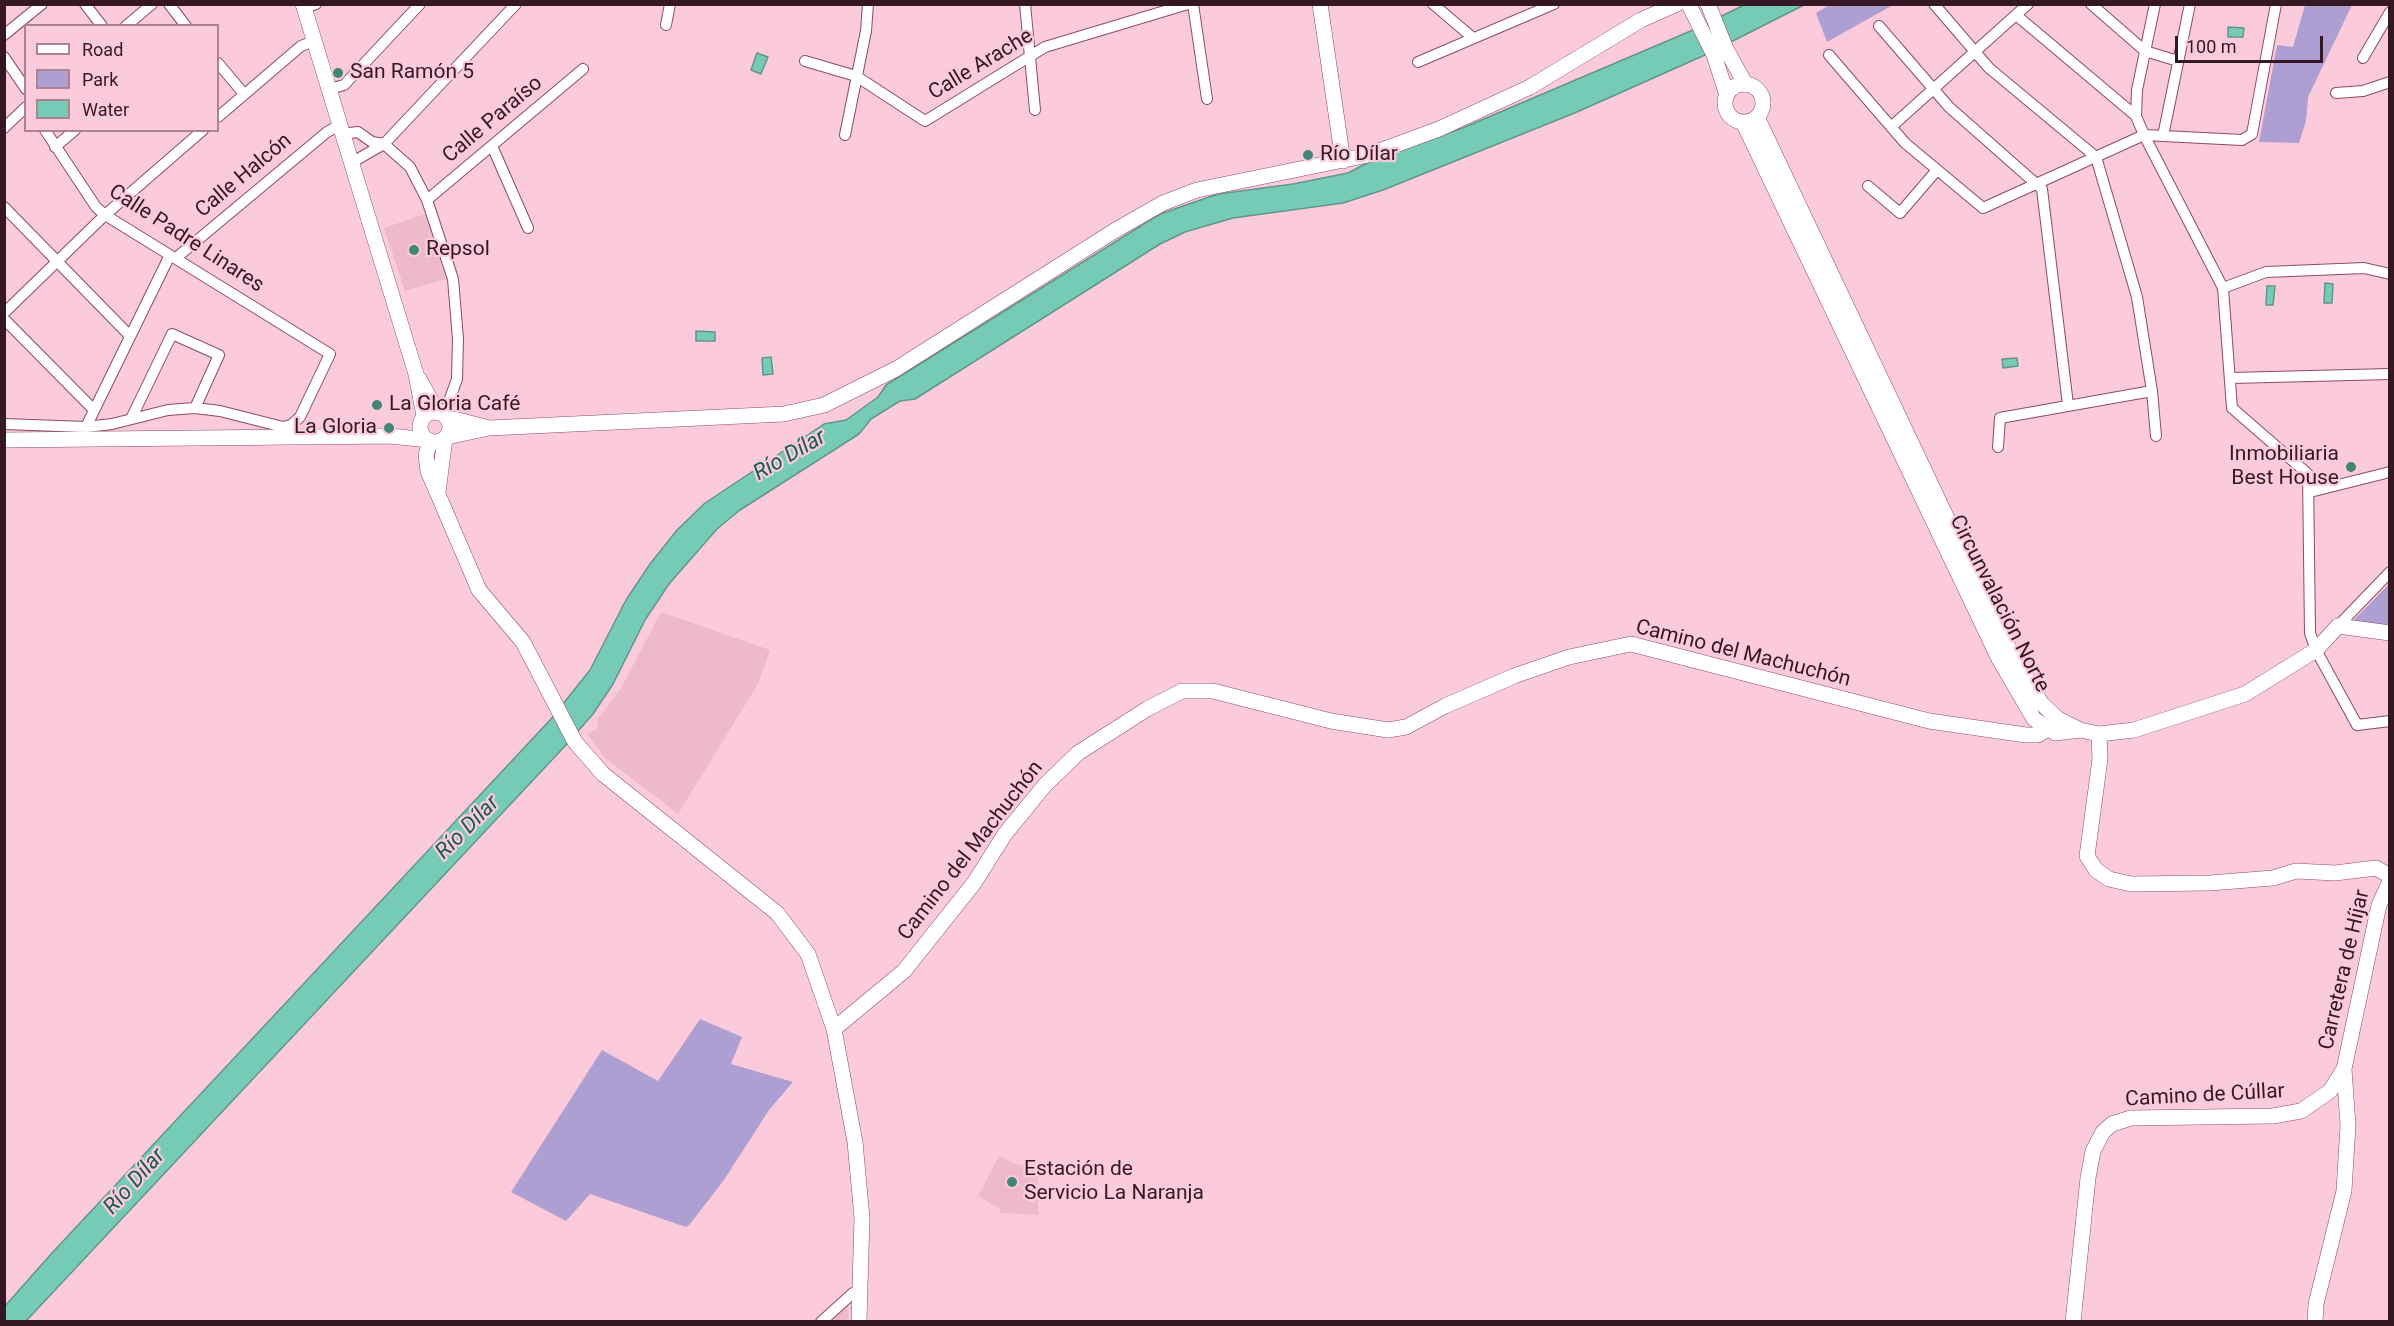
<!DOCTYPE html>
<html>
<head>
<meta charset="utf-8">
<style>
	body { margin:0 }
	#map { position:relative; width:2394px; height:1326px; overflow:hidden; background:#fccbdb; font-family:Roboto,sans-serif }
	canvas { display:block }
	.frame { position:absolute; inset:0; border:6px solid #351823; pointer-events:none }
	.legend { position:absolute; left:24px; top:24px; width:195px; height:108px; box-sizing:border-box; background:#fccbdb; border:2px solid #ac8391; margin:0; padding:8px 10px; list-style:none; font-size:18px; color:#351823 }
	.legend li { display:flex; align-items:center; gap:12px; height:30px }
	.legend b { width:30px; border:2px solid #ac8391 }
	.scale { position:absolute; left:2175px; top:36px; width:148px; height:27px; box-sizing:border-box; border:3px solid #351823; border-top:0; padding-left:8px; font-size:18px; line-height:21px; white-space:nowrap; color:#351823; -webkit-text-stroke:4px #fccbdb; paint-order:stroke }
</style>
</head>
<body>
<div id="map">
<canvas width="2394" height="1326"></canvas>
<div class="frame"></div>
<ul class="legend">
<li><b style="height:8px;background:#fff"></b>Road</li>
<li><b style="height:16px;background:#ad9fd1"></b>Park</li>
<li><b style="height:16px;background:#76cbb7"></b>Water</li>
</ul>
<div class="scale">100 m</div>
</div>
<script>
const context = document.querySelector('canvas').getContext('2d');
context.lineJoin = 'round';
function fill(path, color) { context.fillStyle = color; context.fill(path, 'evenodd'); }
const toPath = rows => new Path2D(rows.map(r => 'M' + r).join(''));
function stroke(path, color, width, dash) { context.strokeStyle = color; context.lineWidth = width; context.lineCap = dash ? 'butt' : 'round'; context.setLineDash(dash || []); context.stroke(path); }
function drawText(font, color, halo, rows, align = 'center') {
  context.font = font + ' Roboto,sans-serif'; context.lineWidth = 4.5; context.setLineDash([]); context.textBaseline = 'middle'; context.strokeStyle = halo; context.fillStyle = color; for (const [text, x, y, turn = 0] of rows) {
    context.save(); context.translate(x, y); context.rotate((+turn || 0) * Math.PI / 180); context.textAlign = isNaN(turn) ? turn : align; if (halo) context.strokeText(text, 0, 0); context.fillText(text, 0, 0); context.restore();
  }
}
const built = toPath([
	[425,214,446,279,405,291,384,228],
	[661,612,770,650,758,684,678,814,605,758,587,734,598,728,597,720,621,688],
	[999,1156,1016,1164,1038,1167,1038,1215,1000,1213,1000,1209,978,1196],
	[847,1291,849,1321,813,1321]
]);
const green = toPath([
	[1829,5,1830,4,1893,5,1827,42,1816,13],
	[2305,5,2352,5,2308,97,2306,121,2299,143,2259,142,2277,45,2293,47],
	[2389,584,2389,627,2352,622],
	[700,1019,742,1037,731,1064,793,1082,769,1110,724,1180,690,1224,686,1227,590,1194,566,1221,511,1192,602,1050,658,1081]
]);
const water = toPath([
	[1744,5,1804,5,1705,55,1577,112,1383,190,1343,203,1233,218,1185,232,1160,244,915,399,900,401,871,419,859,434,740,510,717,529,669,584,645,620,613,684,593,714,565,746,26,1321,5,1322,5,1306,52,1253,551,719,590,670,626,600,650,564,677,530,705,503,824,424,846,420,878,397,886,385,1160,214,1218,194,1293,184,1348,173,1369,162,1465,127,1693,30,1744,5],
	[2228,27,2244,28,2243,37,2228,37,2228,27],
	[757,53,768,57,761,74,751,70,757,53],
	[2325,283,2333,284,2332,303,2324,303,2325,283],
	[2267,286,2275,286,2273,305,2266,305,2267,286],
	[696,331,715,332,715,341,696,341,696,331],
	[771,357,773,374,763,375,762,358,771,357],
	[2017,358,2018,366,2003,368,2002,359,2017,358]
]);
const street = toPath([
	[85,4,102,26],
	[169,4,186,26],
	[1025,4,1035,110],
	[1193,4,1207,99],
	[1433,4,1473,38],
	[1934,4,1989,68,2096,157,2137,297,2152,391,2156,436],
	[2091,4,2145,51,2178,61],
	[2155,4,2137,90,2136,116,2144,135,2223,288,2232,408,2308,474,2310,633,2316,650,2357,725,2390,721],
	[304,8,316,4],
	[2016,15,2136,116],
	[666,25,670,4],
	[126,26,152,4],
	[1879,26,1949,107,2042,189,2068,405],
	[4,35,42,4],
	[1829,55,1905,143,1983,208,2144,135,2242,140,2252,134,2276,4],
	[4,57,26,89],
	[2363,58,2390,12],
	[805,61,856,76,925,121,1045,47,1188,4],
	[1418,62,1554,4],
	[218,63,244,94],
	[329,89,344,85,420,4],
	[2336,93,2363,91,2390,82],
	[218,117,301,46,314,41],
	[1891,127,2028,4],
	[4,128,26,107],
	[342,134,358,132,372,142,384,144],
	[845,135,866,31,868,4],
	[2163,136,2190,4],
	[384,144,410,167,427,200,453,279,458,339,457,379,444,415],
	[492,146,528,228],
	[55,147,75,130],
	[351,163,384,144,516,4],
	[1868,186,1900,213,1937,170],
	[427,200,583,69],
	[4,207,130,336],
	[176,258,327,132,340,125],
	[2223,288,2266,272,2364,268,2390,274],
	[4,313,105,215,203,130],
	[4,319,94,410],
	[2231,378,2390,374],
	[131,419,172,334,219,355,195,408],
	[4,424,86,427,112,424,168,410,195,408,220,411,283,427,291,425,300,417,330,354,105,215,96,207,45,130],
	[86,427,170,255],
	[1998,447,2000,418,2152,391],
	[2310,492,2390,472],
	[2338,626,2390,572],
	[821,1322,853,1293,860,1293]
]);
const secondary = toPath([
	[303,4,416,374,424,416],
	[1320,4,1343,161],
	[1708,4,1726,49,1746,85],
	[1689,5,1714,55,1727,95],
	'1725 103a19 19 0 1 1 38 0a19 19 0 1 1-38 0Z',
	[1757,117,2006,643,2041,703,2058,719,2080,730,2099,734,2134,730,2245,694,2316,650,2338,626,2390,633],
	[1743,122,1999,659,2034,719,2055,733,2080,730],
	[419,379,438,413],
	'420 427a15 15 0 1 1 30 0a15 15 0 1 1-30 0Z',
	[448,420,454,419,489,428],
	[447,437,489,428,784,414,824,405,896,369,1114,231,1163,203,1197,190,1368,155,1439,129,1530,87,1641,20,1677,4],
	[4,440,391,436,428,440],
	[430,441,426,455,428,471,479,590,523,642,575,742,603,774,777,913,808,954,834,1029,855,1142,862,1218,859,1322],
	[438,492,445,438],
	[2099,734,2100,759,2087,856,2096,870,2109,879,2131,884,2210,883,2273,878,2296,871,2335,873,2376,868,2390,876],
	[834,1029,904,971,974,883,1005,834,1045,785,1078,753,1147,709,1182,691,1213,691,1331,721,1388,730,1406,727,1445,706,1514,676,1569,657,1631,644,1929,721,2026,735,2038,735,2046,730],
	[2073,1322,2088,1178,2093,1151,2103,1132,2112,1124,2131,1118,2273,1116,2301,1111,2330,1091,2344,1069],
	[2315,1322,2316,1304,2344,1191,2348,1125,2344,1069,2379,905,2390,881]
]);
const markers = [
	[338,73,6,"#428475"],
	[1308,155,6,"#428475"],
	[414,250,6,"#428475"],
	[377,405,6,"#428475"],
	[389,428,6,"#428475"],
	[2351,467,6,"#428475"],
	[1012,1182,6,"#428475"]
];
const streetNames = [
	["Calle Arache",981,65,-31],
	["Calle Paraíso",493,120,-40],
	["Calle Halcón",244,176,-40],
	["Calle Padre Linares",186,239,33],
	["Circunvalación Norte",1999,604,63],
	["Camino del Machuchón",1743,654,14],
	["Camino del Machuchón",971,851,-52],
	["Carretera de Híjar",2345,970,-77],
	["Camino de Cúllar",2205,1096,-3]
];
const poiNames = [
	["San Ramón 5",350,73],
	["Río Dílar",1320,155],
	["Repsol",426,250],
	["La Gloria Café",389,405],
	["La Gloria",377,428,"right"],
	["Inmobiliaria",2339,455,"right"],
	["Best House",2339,479,"right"],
	["Estación de",1024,1170],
	["Servicio La Naranja",1024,1194]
];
const waterNames = [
	["Río Dílar",790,456,-30],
	["Río Dílar",468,828,-45],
	["Río Dílar",135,1182,-48]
];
fill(built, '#eebacb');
fill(green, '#ad9fd1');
fill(water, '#76cbb7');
stroke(water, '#62958b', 1.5);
stroke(street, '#8e4a64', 12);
stroke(secondary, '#8e4a64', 16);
stroke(street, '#fff', 10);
stroke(secondary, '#fff', 15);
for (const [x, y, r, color] of markers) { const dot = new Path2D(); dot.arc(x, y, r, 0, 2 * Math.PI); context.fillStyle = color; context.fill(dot); stroke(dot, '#fccbdb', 2); }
drawText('21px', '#351823', '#fccbdb', streetNames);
drawText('21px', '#351823', '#fccbdb', poiNames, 'left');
drawText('italic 22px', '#165c4f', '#fccbdb', waterNames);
</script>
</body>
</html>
